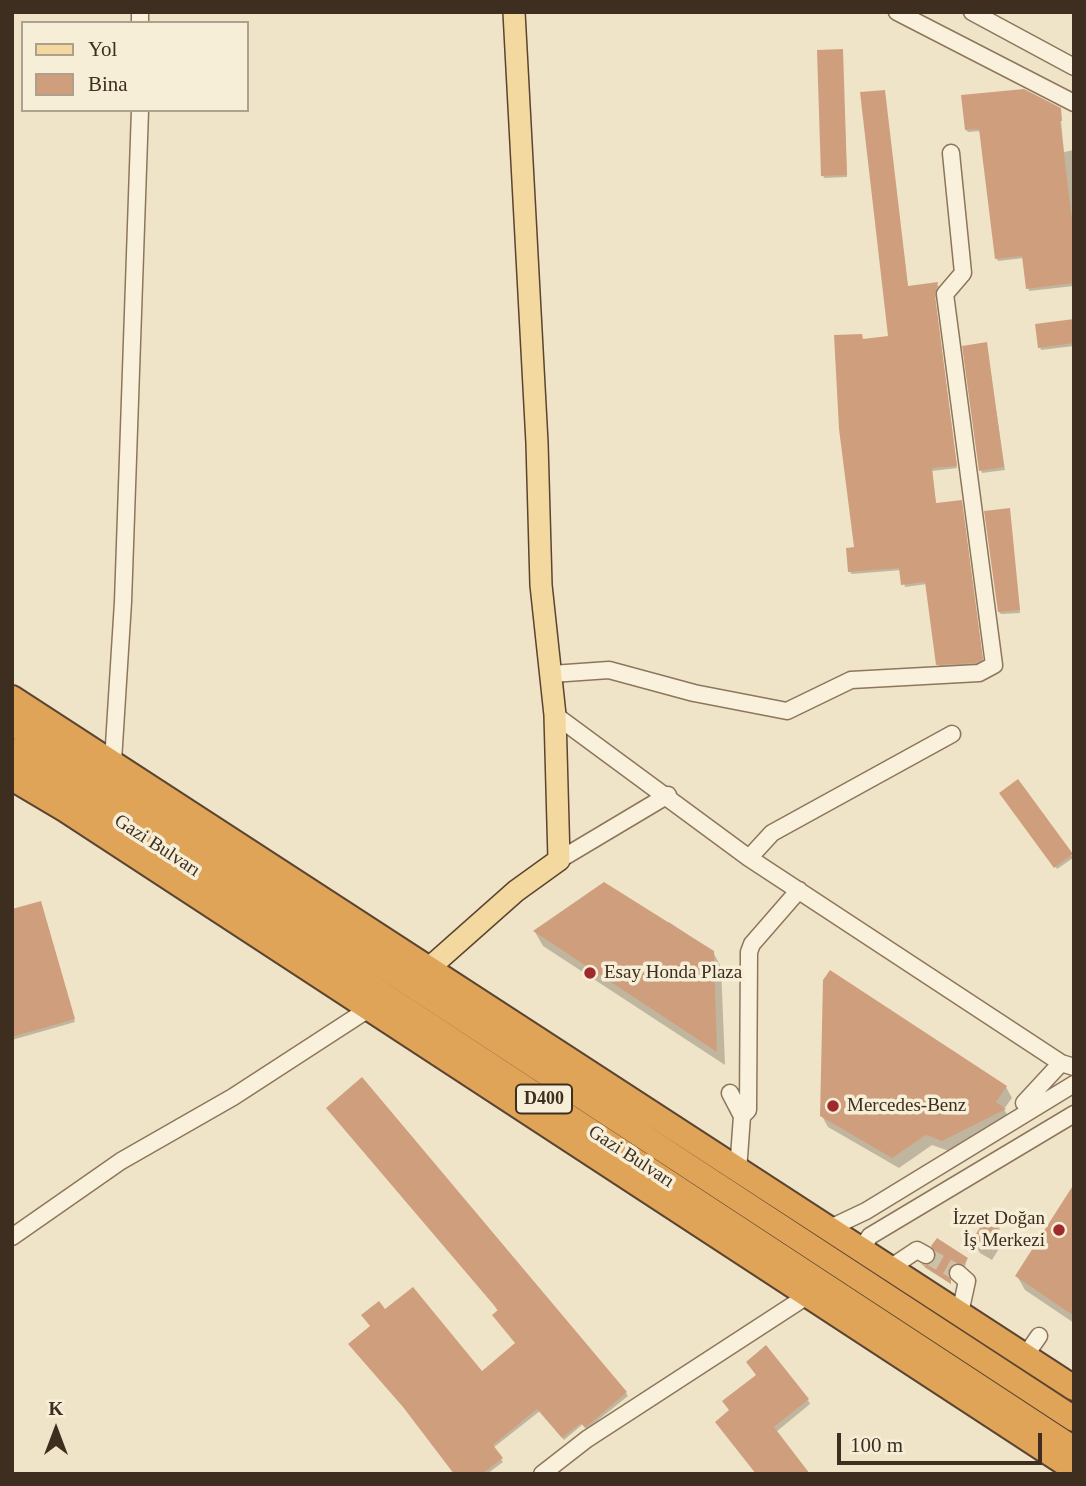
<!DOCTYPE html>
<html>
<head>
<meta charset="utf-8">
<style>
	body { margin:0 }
	#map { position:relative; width:1086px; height:1486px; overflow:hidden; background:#f0e4c8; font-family:Georgia,serif }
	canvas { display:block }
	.frame { position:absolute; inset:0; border:14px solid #3d2e20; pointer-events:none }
	.legend { position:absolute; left:21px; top:21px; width:228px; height:91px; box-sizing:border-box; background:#f7eed8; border:2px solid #ada18e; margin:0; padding:9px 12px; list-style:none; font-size:21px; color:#3d2e20 }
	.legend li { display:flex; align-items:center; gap:14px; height:35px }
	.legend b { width:35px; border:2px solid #ada18e }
	.north { position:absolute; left:21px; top:1395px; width:70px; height:70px; -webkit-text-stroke:5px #f7eed8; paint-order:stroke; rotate:0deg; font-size:19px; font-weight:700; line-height:28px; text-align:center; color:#3d2e20 }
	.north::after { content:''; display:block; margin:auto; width:24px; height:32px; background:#3d2e20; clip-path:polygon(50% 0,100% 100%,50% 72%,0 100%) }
	.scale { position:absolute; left:837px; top:1433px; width:205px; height:32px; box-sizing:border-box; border:4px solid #3d2e20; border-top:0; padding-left:9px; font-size:21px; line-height:24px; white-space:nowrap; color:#3d2e20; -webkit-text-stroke:5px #f7eed8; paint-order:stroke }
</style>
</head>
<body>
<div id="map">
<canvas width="1086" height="1486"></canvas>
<div class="frame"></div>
<ul class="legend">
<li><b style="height:9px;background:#f3d9a0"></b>Yol</li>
<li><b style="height:19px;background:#cf9f7d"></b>Bina</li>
</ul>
<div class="north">K</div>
<div class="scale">100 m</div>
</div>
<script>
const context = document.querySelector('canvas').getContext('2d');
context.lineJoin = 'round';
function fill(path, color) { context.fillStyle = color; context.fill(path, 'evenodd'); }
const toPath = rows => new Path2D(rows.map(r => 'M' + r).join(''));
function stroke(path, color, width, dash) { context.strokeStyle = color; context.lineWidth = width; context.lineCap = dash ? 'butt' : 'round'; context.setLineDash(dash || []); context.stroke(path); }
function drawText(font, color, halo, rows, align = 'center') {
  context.font = font + ' Georgia,serif'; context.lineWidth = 7; context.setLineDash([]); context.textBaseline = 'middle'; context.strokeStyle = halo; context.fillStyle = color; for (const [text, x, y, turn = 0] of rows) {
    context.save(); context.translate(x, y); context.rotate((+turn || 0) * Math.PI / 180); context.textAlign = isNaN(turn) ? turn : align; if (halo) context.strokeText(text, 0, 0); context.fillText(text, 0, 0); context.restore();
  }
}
const shadow = toPath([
	[842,51,847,177,824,178,823,175],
	[884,92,908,288,937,284,939,287,935,299,957,468,932,471,936,504,962,504,983,662,978,665,939,667,927,584,905,587,901,570,852,574,850,572,855,549,863,341,890,337],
	[1060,110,1064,152,1074,150,1074,286,1029,291,1024,258,998,261,997,259,981,131,968,132,966,130],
	[1074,321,1074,346,1041,350,1040,347],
	[987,347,1005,470,982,473,981,470],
	[1010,513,1020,613,1001,614,999,612],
	[1018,781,1073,858,1057,869,1002,793],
	[41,906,75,1022,12,1040,12,911],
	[669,922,713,952,721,967,725,1065,543,946,535,932,667,925],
	[362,1079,626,1393,628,1396,587,1429,583,1424,564,1440,540,1411,493,1448,503,1462,487,1474,455,1474,372,1327,385,1312,481,1373,517,1344],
	[1006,1087,1012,1098,1004,1109,1010,1120,949,1151,932,1145,899,1168,828,1127,822,1116],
	[1074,1187,1074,1323,1025,1290,1017,1276],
	[999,1228,1005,1239,992,1260,980,1253,973,1242],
	[967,1259,965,1267,957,1265,950,1270,951,1284,924,1267],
	[808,1400,810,1404,776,1432,720,1426]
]);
const building = toPath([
	[843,49,847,175,821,176,817,50],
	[1024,89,1061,108,1062,121,1060,121,1074,236,1074,283,1026,289,1022,256,995,259,979,129,965,130,961,95],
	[885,90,908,286,938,282,935,295,957,466,932,468,936,503,962,500,983,659,976,663,936,665,925,582,901,585,899,568,848,572,846,548,854,547,839,429,834,335,862,334,863,339,888,336,860,92],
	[1074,319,1074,343,1038,348,1035,324],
	[987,342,1004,467,979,471,962,346],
	[1010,508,1020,610,998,612,984,511],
	[1018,779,1073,854,1054,868,999,793],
	[604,882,714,951,717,1052,533,931],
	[41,901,75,1019,12,1037,12,909],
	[830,970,1007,1086,996,1102,1006,1109,942,1141,926,1135,892,1158,820,1116,823,980],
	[362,1077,627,1392,585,1428,581,1423,562,1438,537,1409,493,1445,503,1458,482,1474,454,1474,403,1407,348,1344,370,1326,361,1315,379,1301,385,1309,413,1287,482,1371,515,1343,492,1315,498,1310,326,1108],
	[1074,1184,1074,1316,1015,1276],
	[986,1218,1000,1227,986,1251,971,1242],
	[937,1238,968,1258,964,1264,955,1263,950,1267,951,1284,921,1264,927,1265,935,1261,936,1254,931,1246],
	[766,1345,809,1399,774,1427,810,1474,756,1474,715,1422,729,1410,722,1401,756,1375,746,1362]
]);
const minorTunnel = toPath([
	[926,1255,958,1273]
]);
const minor = toPath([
	[140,12,140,23],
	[897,12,1074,103],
	[972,12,1074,67],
	[552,674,609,670,694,693,787,711,851,680,979,673,994,665,945,294,963,273,951,153],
	[555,715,749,858,1061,1063,1074,1067],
	[113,761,123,602,140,110],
	[749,858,772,833,952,734],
	[559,860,668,795],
	[730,1093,742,1116,738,1171],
	[1024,1103,1061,1063],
	[742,1116,748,1110,749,952,752,944,799,890],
	[828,1229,866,1211,1074,1084],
	[12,1237,121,1161,233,1097,367,1010,373,1002],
	[861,1249,870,1236,1074,1114],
	[890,1268,917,1250,926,1255],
	[958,1273,967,1281,960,1313],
	[1025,1356,1039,1336],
	[542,1474,587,1439,807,1296]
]);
const major = toPath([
	[428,969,516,891,559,860,555,715,541,585,537,443,514,12]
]);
const highway = toPath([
	[12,698,1074,1388],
	[12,723,1074,1419],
	[12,751,1074,1449],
	[12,778,66,810,1074,1469]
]);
const markers = [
	[590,973,7,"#9e2a2b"],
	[833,1106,7,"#9e2a2b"],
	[1059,1230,7,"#9e2a2b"]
];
const shields = [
	[544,1099,56]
];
const shieldNames = [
	["D400",544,1099]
];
const streetNames = [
	["Gazi Bulvarı",157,846,33],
	["Gazi Bulvarı",631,1157,33]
];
const poiNames = [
	["Esay Honda Plaza",604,973],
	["Mercedes-Benz",847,1106],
	["İzzet Doğan",1045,1219,"right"],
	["İş Merkezi",1045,1241,"right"]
];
fill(shadow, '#0003');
fill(building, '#cf9f7d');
stroke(minorTunnel, '#ccc0a6', 16, [16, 8]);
stroke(minor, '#8d765c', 19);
stroke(major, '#5b4430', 24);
stroke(highway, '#5b4430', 28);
stroke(minor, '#faf1dc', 16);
stroke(major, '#f3d9a0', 21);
stroke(highway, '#e0a458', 24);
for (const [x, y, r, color] of markers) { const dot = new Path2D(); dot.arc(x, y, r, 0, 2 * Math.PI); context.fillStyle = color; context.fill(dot); stroke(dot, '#f7eed8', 2.5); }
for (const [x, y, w] of shields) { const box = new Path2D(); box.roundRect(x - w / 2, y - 14.5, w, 29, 5); context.fillStyle = '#f7eed8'; context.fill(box); stroke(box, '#3d2e20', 2); }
drawText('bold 18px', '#3d2e20', null, shieldNames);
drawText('19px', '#3d2e20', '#f7eed8', streetNames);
drawText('19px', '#3d2e20', '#f7eed8', poiNames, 'left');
</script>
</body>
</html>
